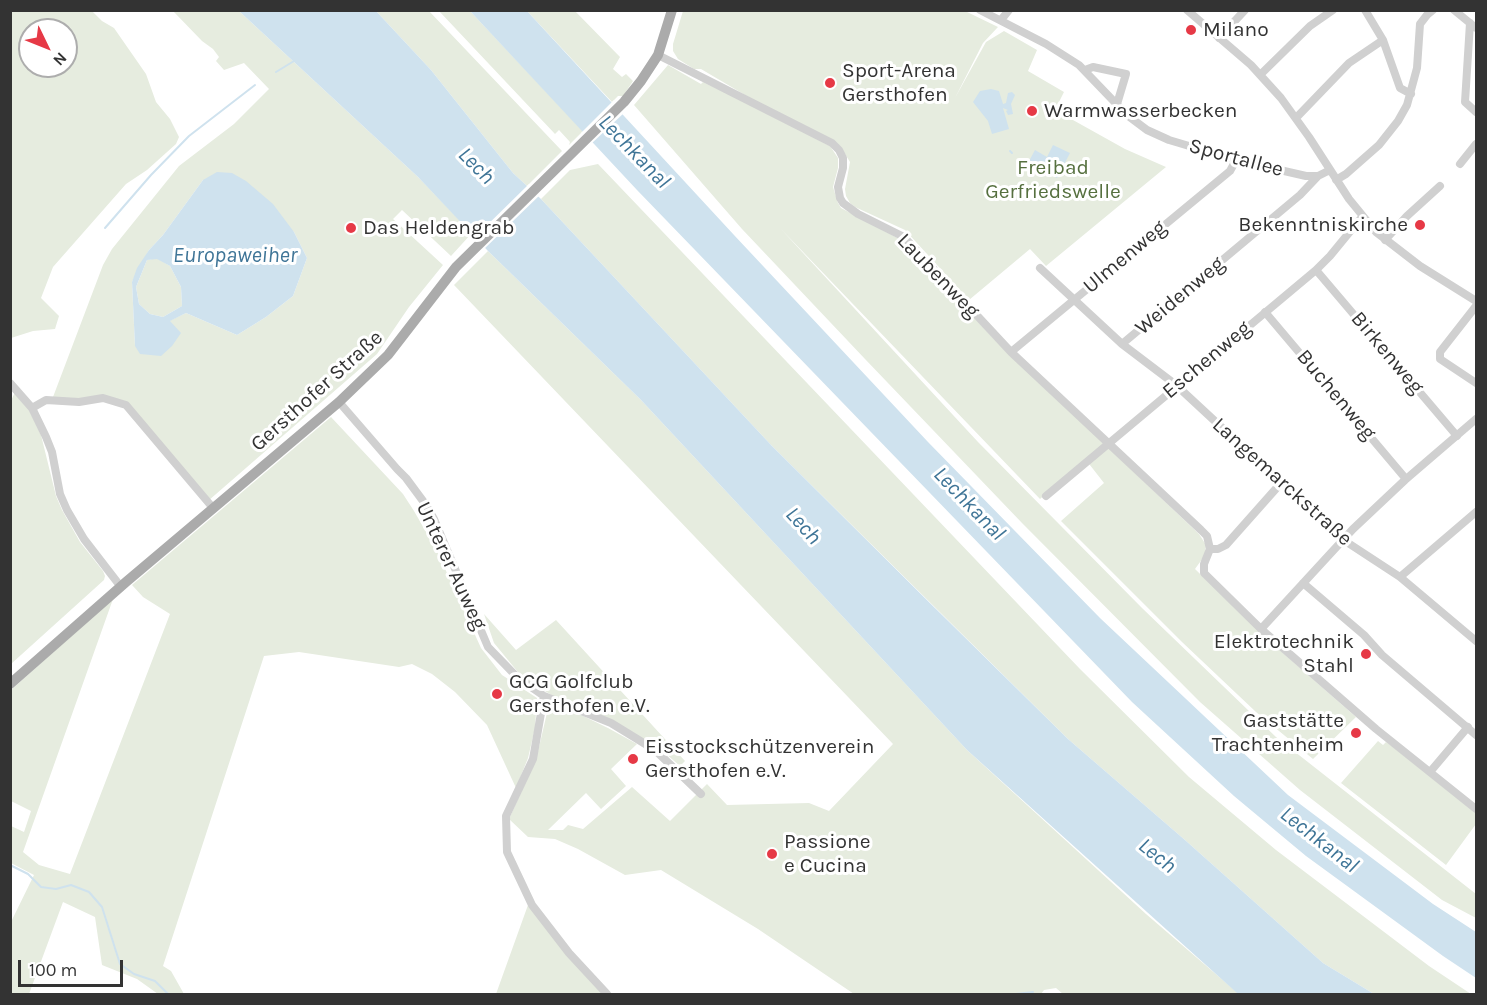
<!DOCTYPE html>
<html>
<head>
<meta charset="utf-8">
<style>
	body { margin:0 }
	#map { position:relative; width:1487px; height:1005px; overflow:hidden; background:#fff; font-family:Karla,sans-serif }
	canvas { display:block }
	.frame { position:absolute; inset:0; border:12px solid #333; pointer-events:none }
	.north { position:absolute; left:18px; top:18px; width:60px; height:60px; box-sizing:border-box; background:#fff; border:2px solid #adadad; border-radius:50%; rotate:133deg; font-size:16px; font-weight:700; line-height:24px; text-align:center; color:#333 }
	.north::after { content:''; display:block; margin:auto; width:21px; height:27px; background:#e63946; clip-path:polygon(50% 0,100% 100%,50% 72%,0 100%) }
	.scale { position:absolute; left:18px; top:960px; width:105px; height:27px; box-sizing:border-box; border:3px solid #333; border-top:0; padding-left:8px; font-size:18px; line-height:21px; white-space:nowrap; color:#333; -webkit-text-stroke:4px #fff; paint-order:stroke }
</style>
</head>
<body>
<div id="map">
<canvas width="1487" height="1005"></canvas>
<div class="frame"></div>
<div class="north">N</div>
<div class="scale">100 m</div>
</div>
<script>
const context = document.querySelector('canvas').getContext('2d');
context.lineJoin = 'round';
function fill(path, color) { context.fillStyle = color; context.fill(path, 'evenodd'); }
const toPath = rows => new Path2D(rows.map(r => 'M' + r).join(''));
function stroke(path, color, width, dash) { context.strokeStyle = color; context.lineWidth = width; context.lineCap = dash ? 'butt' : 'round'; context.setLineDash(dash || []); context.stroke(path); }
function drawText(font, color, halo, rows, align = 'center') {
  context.font = font + ' Karla,sans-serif'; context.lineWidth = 6; context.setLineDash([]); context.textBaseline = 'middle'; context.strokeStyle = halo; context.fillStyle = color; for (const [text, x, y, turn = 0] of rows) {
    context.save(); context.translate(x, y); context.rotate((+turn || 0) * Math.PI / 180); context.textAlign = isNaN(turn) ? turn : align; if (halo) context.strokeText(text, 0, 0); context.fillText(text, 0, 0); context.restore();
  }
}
const green = toPath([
	[11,10,92,11,102,21,114,28,146,74,156,102,170,119,179,137,176,144,147,170,126,184,53,267,41,298,59,316,55,329,33,331,11,338],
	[30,30,66,30,66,66,30,66],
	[173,11,239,11,418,177,472,233,451,256,402,210,393,219,443,265,409,307,377,354,208,501,124,401,78,401,53,397,103,265,112,249,179,166,234,124,269,89,244,63,224,70,216,61,219,57,213,49,202,41],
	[203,180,294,232,307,258,293,296,266,317,237,335,186,313,169,321,135,346,132,282,149,250,163,235],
	[376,11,429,11,562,151,527,186,513,173,431,70],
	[439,11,470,11,583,131,569,145,570,142,559,130,555,134],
	[527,11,575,11,620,57,613,69,622,77,626,74,633,81,623,96,618,96,612,102],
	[683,11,965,11,998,27,983,43,955,98,986,42,1004,31,1037,50,1028,71,1064,92,1055,110,1125,149,1166,167,1046,266,1030,249,969,300,905,230,855,207,850,203,846,196,845,189,850,162,845,154,701,69,694,69,678,59,673,51,673,44],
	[668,65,701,84,703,82,761,110,830,146,838,158,838,168,833,187,838,203,841,208,907,243,992,337,1199,534,1206,545,1205,555,1195,569,1267,639,1356,717,1313,759,1256,712,1182,642,1061,521,1104,483,1086,460,1040,499,780,228,978,442,1142,608,1276,737,1476,894,1476,918,1442,900,1300,790,1200,702,1022,523,865,359,742,229,634,105],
	[598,164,1080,669,1189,777,1276,850,1429,966,1471,994,1374,994,1323,963,1185,840,1068,739,772,446,541,199,570,170],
	[488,251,641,400,967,750,1146,914,1239,994,1063,994,1056,988,1044,990,1041,994,854,994,758,929,661,870,625,875,578,849,555,839,528,837,509,819,536,760,550,700,608,728,637,744,611,769,626,786,601,809,586,793,548,830,563,830,568,825,583,829,632,787,670,821,707,784,727,805,809,803,829,811,893,744,454,285],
	[157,258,170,266,181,287,182,306,163,317,150,314,139,304,136,287,147,260],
	[15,392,29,410,41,435,56,496,62,510,80,542,103,571,105,576,104,580,11,664,10,403],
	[331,417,403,494,414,511,437,551,481,648,502,675,537,698,535,728,528,758,516,788,487,725,455,692,432,674,412,664,399,667,299,652,264,656,163,966,171,971,184,994,158,994,137,979,102,965,95,917,63,902,29,994,11,994,10,924,34,875,11,863,11,826,24,832,31,811,11,801,11,690,113,599,23,852,39,865,70,874,170,614,143,597,132,585],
	[484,614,516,650,556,620,685,761,680,766,658,747,553,696,522,677,494,643],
	[1378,741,1383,745,1386,742,1392,746,1476,813,1476,824,1446,865,1341,783],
	[528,905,604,994,496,994]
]);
const water = toPath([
	[239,11,376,11,431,70,513,173,541,199,772,446,935,608,1068,739,1185,840,1323,963,1374,994,1237,993,967,750,641,400,488,251,418,177],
	[470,11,527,11,734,235,928,442,1100,618,1288,795,1433,904,1476,932,1476,978,1443,956,1306,856,1234,796,1132,702,637,190],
	[991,89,999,91,1003,104,1006,103,1008,93,1012,92,1015,95,1011,104,1013,114,1008,115,1006,111,1008,110,1003,108,1009,129,992,134,988,121,973,102,980,91],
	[1053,145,1070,153,1057,178,1028,163,1035,150,1047,157],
	[217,172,232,173,246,181,273,204,294,232,307,258,293,296,266,317,237,335,186,313,170,321,181,333,172,346,161,356,140,354,135,346,132,282,137,268,149,250,163,235,203,180],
	[157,259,170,266,181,287,182,306,163,317,150,314,139,304,136,287,147,260]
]);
const pier = toPath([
	[614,100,625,112,591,144,581,133],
	[529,184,541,194,483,250,473,239]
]);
const stream = toPath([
	[276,72,294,61],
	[1010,151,1012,153],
	[105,228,151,175,189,136,255,85],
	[10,865,28,874,41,887,56,889,71,885,89,892,102,907,120,964,134,974,155,981,168,994],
	[1016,994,1033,992]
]);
const minor = toPath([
	[980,10,1046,44,1079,65,1127,115,1147,130,1169,140,1236,160,1306,176,1318,176,1330,170],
	[1187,10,1251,65,1281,98,1309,137,1349,199,1376,232,1420,266,1476,301],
	[1365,10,1383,40,1400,88,1411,94],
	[1454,10,1476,28],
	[1001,20,1009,10],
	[1470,23,1465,102,1476,112],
	[1219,38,1245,10],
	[658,55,832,143,839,150,843,158,843,168,838,187,840,198,843,203,858,214,904,237,1011,352,1201,530,1207,536,1210,549,1204,564,1204,573,1261,629,1376,729,1476,809],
	[1085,70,1093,67,1126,74,1117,104],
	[1260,75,1310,26,1333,10],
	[1296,118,1349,63,1383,40],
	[1460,164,1476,144],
	[1336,180,1346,174,1379,145,1398,121,1407,105,1417,68,1420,24,1427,15,1433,10],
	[1385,240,1407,216,1440,186],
	[1040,268,1122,344,1176,385,1342,539,1400,577,1476,641],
	[1316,270,1457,436],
	[1476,306,1440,352,1440,359,1476,383],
	[1265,312,1406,479],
	[1122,344,1300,195,1318,176],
	[1011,352,1230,171,1236,160],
	[10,383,32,408,46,437,52,452,60,494,67,510,84,539,121,587],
	[339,402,397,469,406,478,426,505,434,519,488,647,518,678,544,696,611,723,655,750,701,794],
	[32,408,46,400,79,402,103,398,126,405,213,508],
	[1046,496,1316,270,1330,256,1362,217],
	[1210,549,1218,549,1226,545,1281,483],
	[1400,577,1476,512],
	[1303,583,1364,635,1382,655,1476,735],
	[1261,629,1353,529,1405,480,1476,419],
	[544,696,533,759,506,816,507,852,532,905,569,953,607,994],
	[1430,772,1468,727]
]);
const major = toPath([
	[10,684,126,582,339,402,388,355,456,267,624,102,641,81,658,55,672,10]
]);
const markers = [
	[1191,30,6,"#e63946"],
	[830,83,6,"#e63946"],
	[1032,111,6,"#e63946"],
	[1420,225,6,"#e63946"],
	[351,228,6,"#e63946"],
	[1366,654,6,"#e63946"],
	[497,694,6,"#e63946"],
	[1356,733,6,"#e63946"],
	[633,759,6,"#e63946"],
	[772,854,6,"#e63946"]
];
const poiNames = [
	["Milano",1203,30],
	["Sport-Arena",842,71],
	["Gersthofen",842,95],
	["Warmwasserbecken",1044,111],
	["Bekenntniskirche",1408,225,"right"],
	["Das Heldengrab",363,228],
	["Elektrotechnik",1354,642,"right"],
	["Stahl",1354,666,"right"],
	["GCG Golfclub",509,682],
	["Gersthofen e.V.",509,706],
	["Gaststätte",1344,721,"right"],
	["Trachtenheim",1344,745,"right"],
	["Eisstockschützenverein",645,747],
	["Gersthofen e.V.",645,771],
	["Passione",784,842],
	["e Cucina",784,866]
];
const streetNames = [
	["Sportallee",1236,158,15],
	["Ulmenweg",1125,257,-40],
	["Laubenweg",938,276,46],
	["Weidenweg",1180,296,-40],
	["Birkenweg",1387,353,50],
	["Eschenweg",1207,360,-40],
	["Gersthofer Straße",317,391,-42],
	["Buchenweg",1336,395,50],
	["Langemarckstraße",1282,482,42],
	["Unterer Auweg",451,566,65]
];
const parkNames = [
	["Freibad",1053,168],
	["Gerfriedswelle",1053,192]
];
const waterNames = [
	["Lechkanal",634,152,46],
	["Lech",476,166,46],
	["Europaweiher",235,256],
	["Lechkanal",969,504,46],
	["Lech",803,526,48],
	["Lechkanal",1319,840,38],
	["Lech",1157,856,39]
];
fill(green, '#e6ecdf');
fill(water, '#cfe2ee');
fill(pier, '#fff');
stroke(stream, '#cfe2ee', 2);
stroke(minor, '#d0d0d0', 8);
stroke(major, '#ababab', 10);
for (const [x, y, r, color] of markers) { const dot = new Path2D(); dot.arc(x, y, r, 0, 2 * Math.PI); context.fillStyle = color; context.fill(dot); stroke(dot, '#fff', 2); }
drawText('21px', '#333', '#fff', poiNames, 'left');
drawText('21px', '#333', '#fff', streetNames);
drawText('21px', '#56703f', '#fff', parkNames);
drawText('italic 22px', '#3f7597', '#fff', waterNames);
</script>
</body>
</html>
